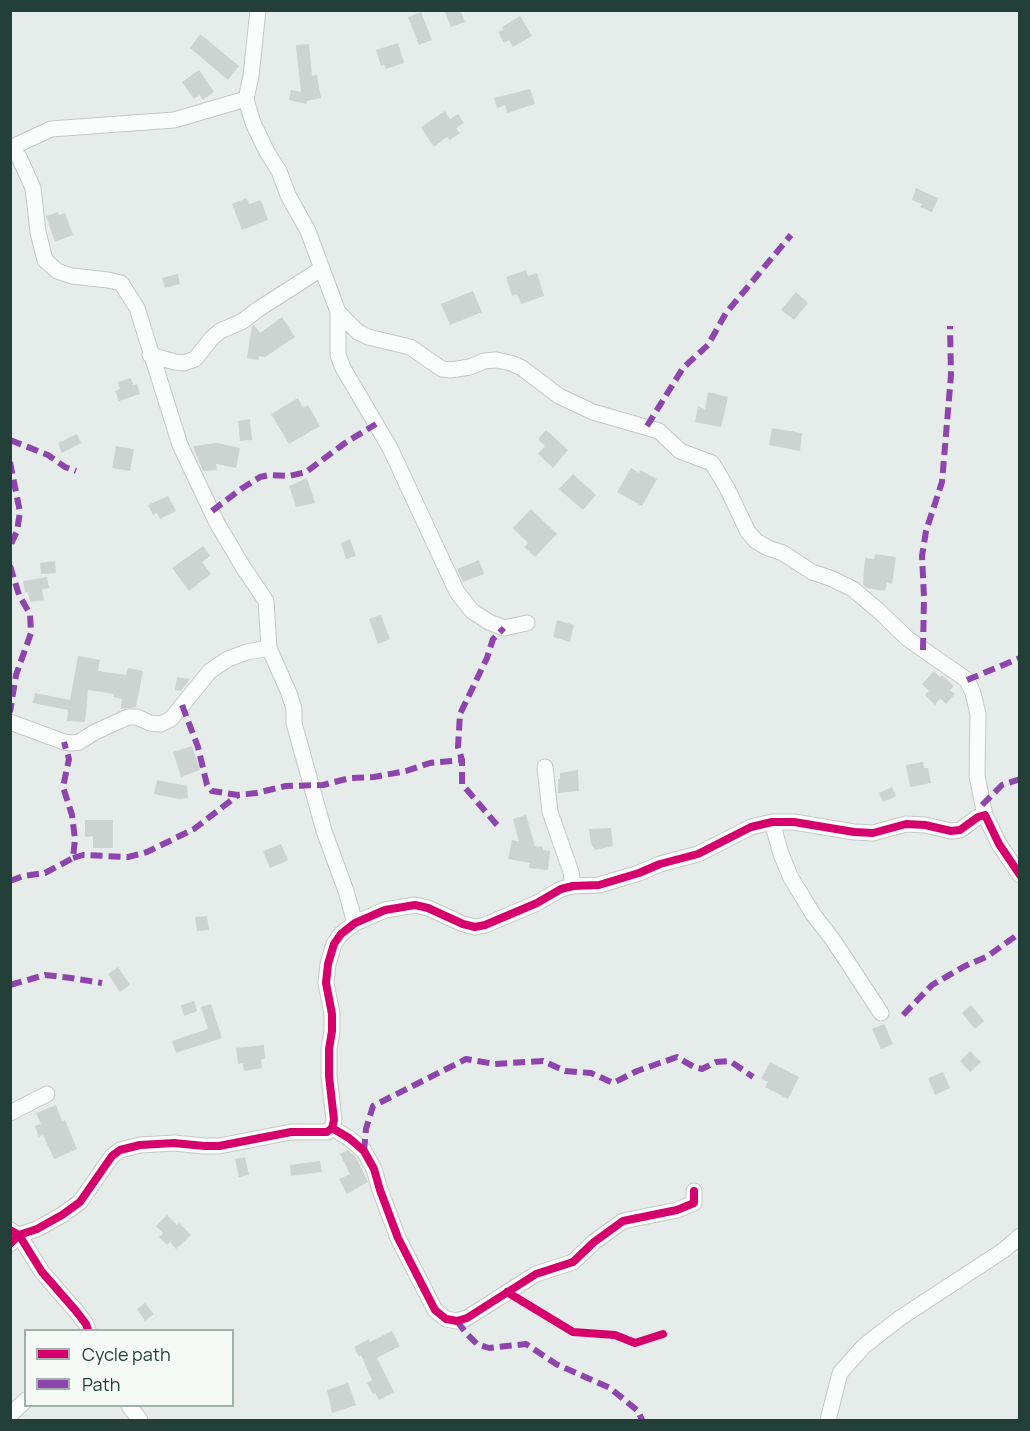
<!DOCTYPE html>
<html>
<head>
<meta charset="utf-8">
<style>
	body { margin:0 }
	#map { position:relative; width:1030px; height:1431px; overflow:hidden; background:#e6ece9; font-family:Manrope,sans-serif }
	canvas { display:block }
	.frame { position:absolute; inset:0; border:12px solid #224038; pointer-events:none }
	.legend { position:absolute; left:24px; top:1329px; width:210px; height:78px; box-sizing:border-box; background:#f5faf7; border:2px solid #a1b0ab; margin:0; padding:8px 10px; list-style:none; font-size:18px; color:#224038 }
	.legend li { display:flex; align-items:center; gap:12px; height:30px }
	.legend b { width:30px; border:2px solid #a1b0ab }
</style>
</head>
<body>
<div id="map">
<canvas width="1030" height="1431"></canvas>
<div class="frame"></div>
<ul class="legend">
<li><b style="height:8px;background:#d6006c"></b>Cycle path</li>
<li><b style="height:8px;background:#8e44ad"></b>Path</li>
</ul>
</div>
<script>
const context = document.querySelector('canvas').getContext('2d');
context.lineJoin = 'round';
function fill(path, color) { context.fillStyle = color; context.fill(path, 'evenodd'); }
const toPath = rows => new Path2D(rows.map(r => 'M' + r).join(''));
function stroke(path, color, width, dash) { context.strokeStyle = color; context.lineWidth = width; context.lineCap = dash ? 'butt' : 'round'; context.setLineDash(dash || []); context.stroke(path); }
const building = toPath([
	[444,10,460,10,465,22,451,27],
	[421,12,432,40,419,45,408,17],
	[520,16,532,36,513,47,509,40,504,43,498,32,503,30,502,27],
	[200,34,239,66,228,80,190,48],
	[398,43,404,63,386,69,384,65,381,66,376,50],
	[309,44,312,76,317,75,321,98,307,101,306,104,289,100,291,90,301,92,296,45],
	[199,70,214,92,203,100,200,95,194,99,182,82],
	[530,89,535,104,507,113,505,105,497,108,494,98],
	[445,111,450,119,458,114,464,123,456,128,460,133,450,140,447,137,434,147,421,127],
	[916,188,938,198,932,212,920,207,922,204,912,200],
	[247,198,249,204,261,200,268,220,242,230,232,204],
	[58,212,59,215,65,213,73,235,55,242,46,216],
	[526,270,528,276,537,273,544,296,521,304,517,294,512,296,506,277],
	[178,274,180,284,165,288,162,278],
	[473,291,482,312,450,325,441,304],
	[796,292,808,303,794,320,781,310],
	[282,317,295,337,265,357,259,356,258,360,247,358,252,326,254,325,260,333],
	[131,378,133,385,137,384,140,394,119,401,115,391,120,389,118,382],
	[708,392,728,397,721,427,695,422,698,407,705,409],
	[298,398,303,408,308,405,320,426,289,444,271,414],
	[250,419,252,440,240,441,238,421],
	[772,428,802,433,800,451,769,445],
	[546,430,568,450,553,468,538,454,545,446,538,439],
	[77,434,81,443,62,453,58,443],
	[217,443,240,448,236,468,216,464,217,470,203,471,193,446],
	[116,446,134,449,130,471,112,468],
	[631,468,639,473,640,470,657,479,642,506,617,492],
	[573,474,596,495,583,510,559,489],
	[307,478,315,503,296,507,289,486],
	[168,496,176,511,160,519,157,513,153,515,148,505],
	[531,509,557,534,535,557,524,547,528,543,513,528],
	[350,539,356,556,346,559,341,543],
	[203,546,210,556,202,562,211,574,189,591,172,568],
	[875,554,896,557,892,584,887,583,885,591,867,588,863,585,865,558,874,559],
	[479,560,484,574,463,582,457,569],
	[55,561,56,573,41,574,40,563],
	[47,577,49,588,42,589,44,600,30,602,28,592,25,592,23,581],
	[381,615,390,639,378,644,369,619],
	[557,620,574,625,570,642,553,637],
	[78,656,100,660,98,671,126,675,128,668,143,671,136,707,121,709,122,699,113,697,114,694,88,690,85,722,67,721,68,710,33,703,35,693,70,700],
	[934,671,940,677,942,675,954,686,950,690,955,694,946,704,940,698,935,705,925,695,929,691,922,684],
	[177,677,190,679,181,691,175,690],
	[192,746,200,770,181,777,173,752],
	[923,762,924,768,928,768,931,783,910,787,906,765],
	[578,770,579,791,558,793,558,779,560,779,560,773],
	[157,780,187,786,188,798,179,799,154,794],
	[892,787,896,796,883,802,879,793],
	[526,815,535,846,543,847,543,850,550,851,548,870,529,868,530,863,508,859,512,840,519,842,513,819],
	[85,820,113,820,113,848,93,848,93,836,85,837],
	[611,828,613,846,595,850,591,844,589,829],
	[281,844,288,860,270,868,263,851],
	[207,916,209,930,197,931,195,917],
	[118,967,130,985,120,992,108,974],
	[194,1001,197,1011,184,1016,181,1005],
	[211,1004,222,1038,176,1053,172,1041,208,1029,201,1007],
	[971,1005,984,1021,975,1029,962,1013],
	[884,1024,893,1044,881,1049,872,1029],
	[264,1045,265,1059,261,1059,262,1068,244,1071,243,1063,238,1064,236,1048],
	[970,1051,981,1062,970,1072,960,1061],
	[770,1062,799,1077,788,1099,765,1087,768,1082,761,1079],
	[943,1072,950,1088,935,1095,928,1078],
	[56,1105,62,1121,65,1120,77,1149,54,1159,43,1135,39,1137,35,1126,41,1124,36,1113],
	[348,1150,356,1157,368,1182,347,1194,339,1179,350,1174,340,1154],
	[245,1157,249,1175,239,1177,235,1159],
	[320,1161,322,1172,291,1176,290,1165],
	[167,1215,177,1225,179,1223,191,1235,176,1249,170,1242,167,1245,159,1237,163,1233,156,1226],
	[145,1303,154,1314,145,1321,137,1309],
	[392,1331,400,1346,377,1358,394,1392,379,1400,375,1393,373,1394,367,1383,372,1380,361,1355,359,1357,354,1347,369,1339,370,1342],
	[348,1383,356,1405,332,1413,327,1390]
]);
const minor = toPath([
	[258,10,251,76,246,99,253,123,267,152,279,171,288,195,308,231,338,312,358,332,368,337,410,347,442,369,451,370,470,367,484,361,496,360,511,363,522,368,559,396,593,412,659,431,680,451,712,463,727,488,748,532,756,541,768,548,783,553,812,572,830,578,853,589,880,612,908,639,967,680,973,693,978,714,977,776,985,815],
	[10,148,51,129,174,120,246,99],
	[10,152,19,157,33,188,38,232,45,260,57,271,72,276,108,280,121,283,137,308,180,445,217,523,243,567,266,601,269,648,289,693,294,709,294,723,324,831,346,891,355,923],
	[338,312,338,355,343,368,390,448,457,592,472,611,489,622,504,628,527,623],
	[150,355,175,362,184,363,195,359,212,338,220,331,243,321,257,310,321,269],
	[10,722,64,742,72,743,79,742,95,732,128,717,137,717,150,723,161,724,171,719,210,671,228,659,247,652,269,648],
	[545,767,550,812,571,872,573,886],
	[772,822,781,854,791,878,813,914,833,940,881,1013],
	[10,1113,47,1094],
	[332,1128,349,1138,364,1151,374,1169,380,1190,398,1238,435,1310,446,1319,457,1321,467,1318,536,1274,573,1262,594,1242,623,1221,677,1210,694,1203,694,1191],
	[10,1230,19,1235,37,1229,62,1215,80,1202,112,1156,120,1150,140,1145,174,1143,204,1146,219,1146,291,1132,327,1132,332,1128,334,1120,329,1076,329,1049,332,1031,332,1014,326,983,328,964,334,944,341,934,355,923,385,910,415,905,428,908,463,924,475,927,485,925,537,903,561,889,573,886,599,885,639,873,660,864,698,854,751,827,772,822,794,822,854,832,873,833,906,824,925,825,951,831,960,830,978,817,985,815,999,844,1020,875],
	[10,1244,19,1235,42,1272,76,1311,86,1324,88,1330],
	[129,1406,140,1420],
	[10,1415,26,1400],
	[828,1420,840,1373,864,1346,900,1318,1004,1250,1020,1236]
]);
const quiet = toPath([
	[647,426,683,368,708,345,726,313,791,235],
	[10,440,48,455,65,467,76,471],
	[10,462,20,512,17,531,10,546],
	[212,511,241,489,260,477,269,475,289,476,306,472,345,443,376,424],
	[10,566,19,595,30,614,31,633,16,675,10,712],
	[923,650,924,597,922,556,926,531,942,482,951,375,950,326],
	[967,680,1020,658],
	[182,705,198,747,207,785,212,791,238,795,256,793,286,786,323,785,350,778,374,777,406,771,430,763,462,760],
	[982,805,1002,785,1020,779],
	[497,825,462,784,462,760,458,747,460,714,487,658,493,639,504,628],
	[73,858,83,855,128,857,147,852,194,829,238,795],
	[10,881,23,876,45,873,73,858,75,839,72,815,63,787,69,759,64,742],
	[10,985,45,975,71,978,102,983],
	[903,1015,932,985,965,966,988,956,1020,933],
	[364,1151,366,1129,373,1106,466,1059,494,1064,543,1061,565,1071,591,1073,613,1083,637,1071,677,1057,694,1067,702,1069,716,1062,730,1061,753,1077],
	[457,1321,466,1333,477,1344,489,1348,526,1344,556,1364,610,1388,638,1411,642,1420]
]);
const cycleway = toPath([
	[332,1128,349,1138,364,1151,374,1169,380,1190,398,1238,435,1310,446,1319,457,1321,467,1318,536,1274,573,1262,594,1242,623,1221,677,1210,694,1203,694,1191],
	[10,1230,19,1235,37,1229,62,1215,80,1202,112,1156,120,1150,140,1145,174,1143,204,1146,219,1146,291,1132,327,1132,332,1128,334,1120,329,1076,329,1049,332,1031,332,1014,326,983,328,964,334,944,341,934,355,923,385,910,415,905,428,908,463,924,475,927,485,925,537,903,561,889,573,886,599,885,639,873,660,864,698,854,751,827,772,822,794,822,854,832,873,833,906,824,925,825,951,831,960,830,978,817,985,815,999,844,1020,875],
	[10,1244,19,1235,42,1272,76,1311,86,1324,88,1330],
	[507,1292,573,1332,615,1335,635,1343,663,1334]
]);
fill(building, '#cdd3d0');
stroke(minor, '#c3c9c6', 17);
stroke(minor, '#fbfcfc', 15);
stroke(quiet, '#8e44ad', 6, [12, 6]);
stroke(cycleway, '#d6006c', 8);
</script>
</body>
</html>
